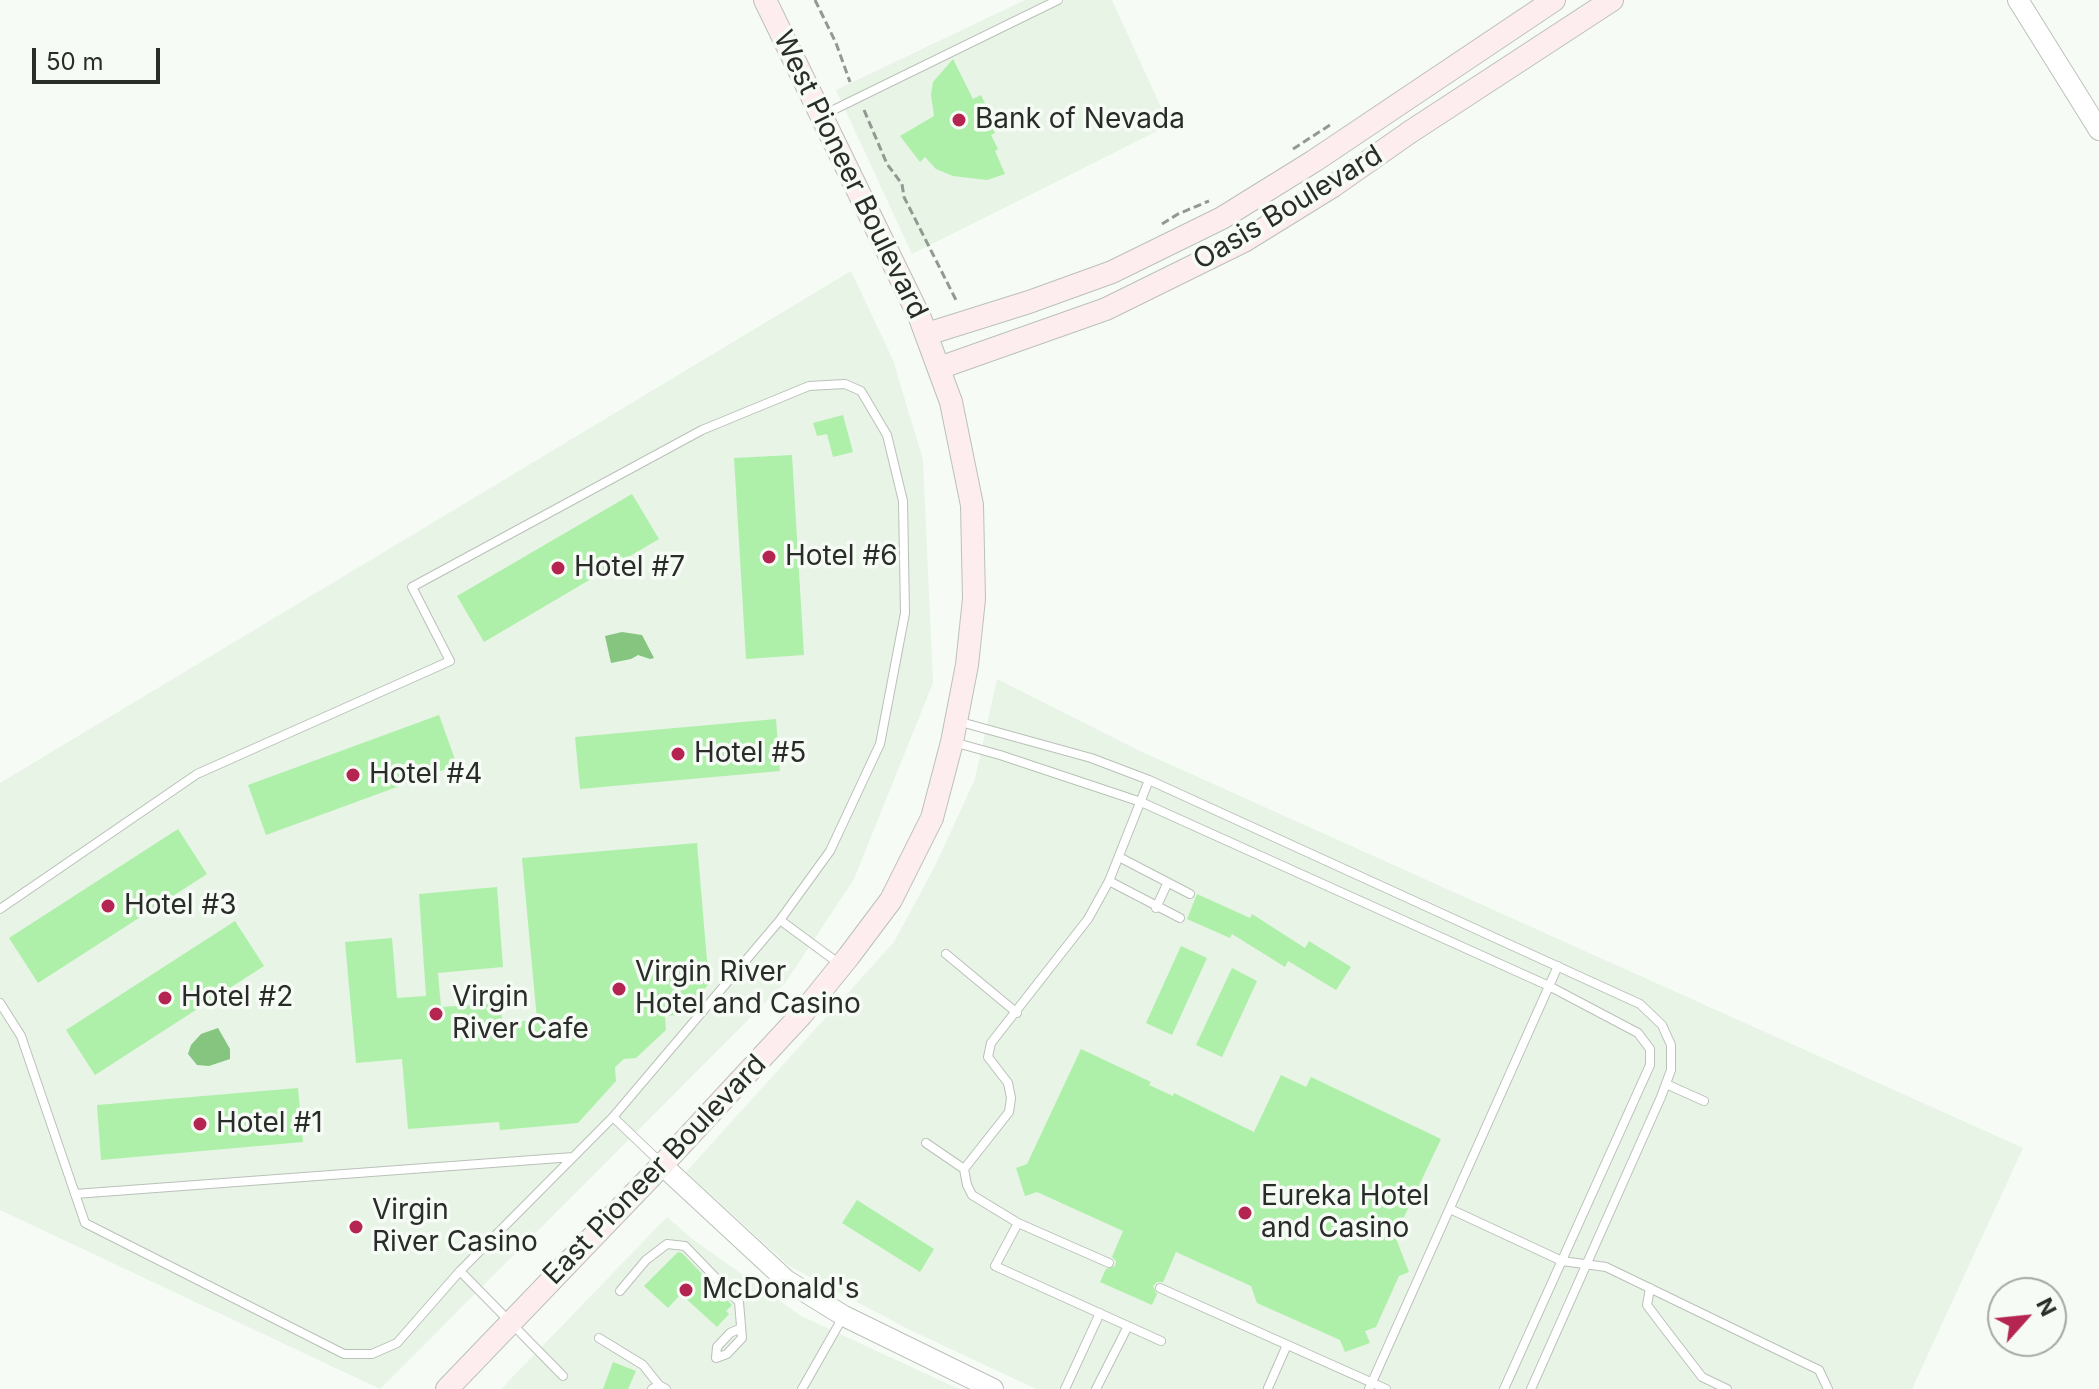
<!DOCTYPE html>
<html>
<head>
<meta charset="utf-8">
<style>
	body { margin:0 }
	#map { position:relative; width:2099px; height:1389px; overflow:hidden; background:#f6fcf5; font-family:Inter,sans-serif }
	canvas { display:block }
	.north { position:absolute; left:1987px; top:1277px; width:80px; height:80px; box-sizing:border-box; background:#f6fcf5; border:2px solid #a4a9a4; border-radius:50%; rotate:63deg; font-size:22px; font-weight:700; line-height:32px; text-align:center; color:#2a2c2a }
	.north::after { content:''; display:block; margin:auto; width:28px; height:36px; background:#b52551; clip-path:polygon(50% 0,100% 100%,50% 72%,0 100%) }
	.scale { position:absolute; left:32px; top:48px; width:128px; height:36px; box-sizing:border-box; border:4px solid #2a2c2a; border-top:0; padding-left:10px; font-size:24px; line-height:28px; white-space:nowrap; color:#2a2c2a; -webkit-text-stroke:6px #f6fcf5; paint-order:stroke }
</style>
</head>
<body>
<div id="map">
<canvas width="2099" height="1389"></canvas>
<div class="north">N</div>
<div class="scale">50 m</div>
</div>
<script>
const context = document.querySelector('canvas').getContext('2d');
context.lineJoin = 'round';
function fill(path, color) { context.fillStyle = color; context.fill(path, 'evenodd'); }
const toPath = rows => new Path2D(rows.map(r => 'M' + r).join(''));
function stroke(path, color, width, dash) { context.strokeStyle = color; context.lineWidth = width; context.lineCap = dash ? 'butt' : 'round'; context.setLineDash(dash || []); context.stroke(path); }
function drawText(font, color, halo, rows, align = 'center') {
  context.font = font + ' Inter,sans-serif'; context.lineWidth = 7; context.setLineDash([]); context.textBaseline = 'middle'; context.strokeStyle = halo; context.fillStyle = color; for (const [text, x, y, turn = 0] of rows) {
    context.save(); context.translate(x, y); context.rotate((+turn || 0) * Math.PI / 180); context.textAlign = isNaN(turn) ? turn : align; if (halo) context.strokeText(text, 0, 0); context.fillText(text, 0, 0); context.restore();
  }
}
const built = toPath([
	[1025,0,1112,0,1169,125,912,254,836,90],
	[851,271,893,360,923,460,933,683,854,879,786,982,380,1389,0,1210,0,783],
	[997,679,1140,751,2023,1148,1912,1389,1036,1389,908,1329,789,1266,686,1172,894,942,935,866,975,779],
	[667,1217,695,1241,801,1316,959,1389,501,1389]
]);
const water = toPath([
	[622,632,642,635,654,658,650,659,638,655,631,659,611,663,605,636],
	[218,1028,230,1049,230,1059,209,1066,197,1065,188,1054,191,1045,201,1034]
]);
const building = toPath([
	[953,59,973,99,981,95,992,118,989,121,995,133,991,135,998,149,995,151,1005,174,987,180,953,176,936,169,925,157,920,162,900,136,934,116,931,95,933,82],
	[843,415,853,452,833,457,827,434,817,436,813,423],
	[792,455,804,655,746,659,734,458],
	[632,494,659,539,484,642,457,596],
	[439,715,457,765,266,835,248,785],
	[776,719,780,771,580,789,575,737],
	[178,829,207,874,38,983,9,938],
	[697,843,709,984,679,1015,665,1016,666,1030,636,1058,624,1059,615,1067,616,1081,578,1123,500,1130,499,1122,408,1129,402,1059,356,1063,345,942,392,938,397,998,426,996,419,894,497,887,503,967,438,973,441,1007,501,1003,502,1023,537,1020,522,858],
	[1197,894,1250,918,1252,914,1305,948,1309,941,1351,967,1336,990,1288,961,1285,967,1232,934,1230,938,1187,919],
	[235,921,264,966,95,1075,66,1030],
	[1181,946,1207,958,1172,1035,1146,1023],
	[1232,968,1257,981,1222,1057,1196,1045],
	[1081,1049,1151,1082,1149,1085,1173,1096,1174,1093,1254,1132,1281,1075,1306,1087,1311,1077,1441,1139,1395,1236,1409,1272,1399,1276,1376,1327,1365,1331,1370,1343,1345,1352,1340,1340,1257,1303,1251,1286,1176,1252,1163,1282,1157,1282,1153,1286,1157,1294,1152,1305,1100,1282,1106,1269,1115,1266,1116,1261,1112,1257,1123,1231,1037,1192,1025,1196,1016,1168,1027,1164],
	[298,1088,303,1142,101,1160,97,1105],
	[857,1200,934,1249,920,1272,842,1223],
	[678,1252,682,1253,732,1305,726,1311,729,1314,717,1327,681,1294,668,1308,644,1286],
	[613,1362,636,1371,628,1389,603,1389]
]);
const path = toPath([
	[815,0,836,43,850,82],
	[864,110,887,164,902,184,904,197,957,302],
	[1293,149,1330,125],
	[1162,224,1178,214,1209,201]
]);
const service = toPath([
	[823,115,1058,0],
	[957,721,1091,758,1149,780,1640,1004,1662,1025,1671,1045,1671,1070,1661,1097,1531,1389],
	[953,742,1000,755,1141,802,1549,986,1638,1033,1650,1049,1650,1065,1504,1389],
	[1119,857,1190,894],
	[1109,881,1180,918],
	[1156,908,1167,884],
	[0,909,197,774,450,661,412,587,702,430,809,386,845,384,861,391,887,435,903,501,905,613,880,744,830,851,780,920],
	[946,954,1017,1013],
	[0,1003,21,1036,85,1223,344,1354,372,1354,397,1343,460,1271],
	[1666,1084,1704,1101],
	[926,1143,964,1169,967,1185,972,1195,1018,1223,1109,1263],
	[660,1162,613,1117,780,920,841,965],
	[964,1169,1009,1112,1011,1098,1008,1083,988,1057,991,1043,1088,919,1109,881,1149,780],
	[75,1194,573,1157],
	[1450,1209,1562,1261,1606,1267,1819,1370,1828,1389],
	[1018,1223,995,1266,1161,1341],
	[1160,1288,1386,1389],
	[1650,1288,1647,1305,1662,1325,1702,1377,1727,1389],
	[620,1291,646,1260,667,1244,685,1246,739,1302,742,1338,727,1354,716,1358,717,1347,730,1333,741,1328],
	[599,1338,643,1365,659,1385],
	[563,1376,460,1271,613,1117],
	[1268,1388,1287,1345],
	[652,1389,659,1385,666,1389],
	[802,1389,843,1317],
	[1065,1389,1100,1313],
	[1096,1389,1128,1326],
	[1369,1389,1558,966]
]);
const tertiary = toPath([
	[2018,0,2099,130],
	[662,1165,786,1280,844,1316,993,1389]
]);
const secondary = toPath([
	[927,334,1029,302,1112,272,1222,218,1314,161,1554,0],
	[939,368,1106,309,1244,241,1333,186,1410,132,1612,0],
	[447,1389,662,1165,802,1014,849,956,891,900,932,818,952,742,967,665,974,599,972,505,951,402,920,318,765,0]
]);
const markers = [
	[959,120,8,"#b52551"],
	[769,557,8,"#b52551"],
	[558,568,8,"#b52551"],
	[678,754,8,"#b52551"],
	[353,775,8,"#b52551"],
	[108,906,8,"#b52551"],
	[619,989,8,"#b52551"],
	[165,998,8,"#b52551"],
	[436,1014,8,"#b52551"],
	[200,1124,8,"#b52551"],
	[1245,1213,8,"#b52551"],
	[356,1227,8,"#b52551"],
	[686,1290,8,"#b52551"]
];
const poiNames = [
	["Bank of Nevada",975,120],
	["Hotel #6",785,557],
	["Hotel #7",574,568],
	["Hotel #5",694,754],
	["Hotel #4",369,775],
	["Hotel #3",124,906],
	["Virgin River",635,973],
	["Hotel and Casino",635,1005],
	["Hotel #2",181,998],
	["Virgin",452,998],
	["River Cafe",452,1030],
	["Hotel #1",216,1124],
	["Eureka Hotel",1261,1197],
	["and Casino",1261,1229],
	["Virgin",372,1211],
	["River Casino",372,1243],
	["McDonald's",702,1290]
];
const streetNames = [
	["West Pioneer Boulevard",850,175,64],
	["Oasis Boulevard",1288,208,-31],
	["East Pioneer Boulevard",655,1170,-46]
];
fill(built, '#e7f4e6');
fill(water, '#85c580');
fill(building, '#aef0a9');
stroke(service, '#bac1b9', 10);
stroke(tertiary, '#bac1b9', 22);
stroke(secondary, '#bac1b9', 24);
stroke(path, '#949893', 3, [8, 4]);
stroke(service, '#fff', 8);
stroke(tertiary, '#fff', 20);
stroke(secondary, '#feedef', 22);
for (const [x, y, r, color] of markers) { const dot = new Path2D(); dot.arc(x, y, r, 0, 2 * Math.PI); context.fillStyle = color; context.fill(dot); stroke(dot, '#f6fcf5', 3); }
drawText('28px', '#2a2c2a', '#f6fcf5', poiNames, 'left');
drawText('28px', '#2a2c2a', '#f6fcf5', streetNames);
</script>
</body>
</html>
